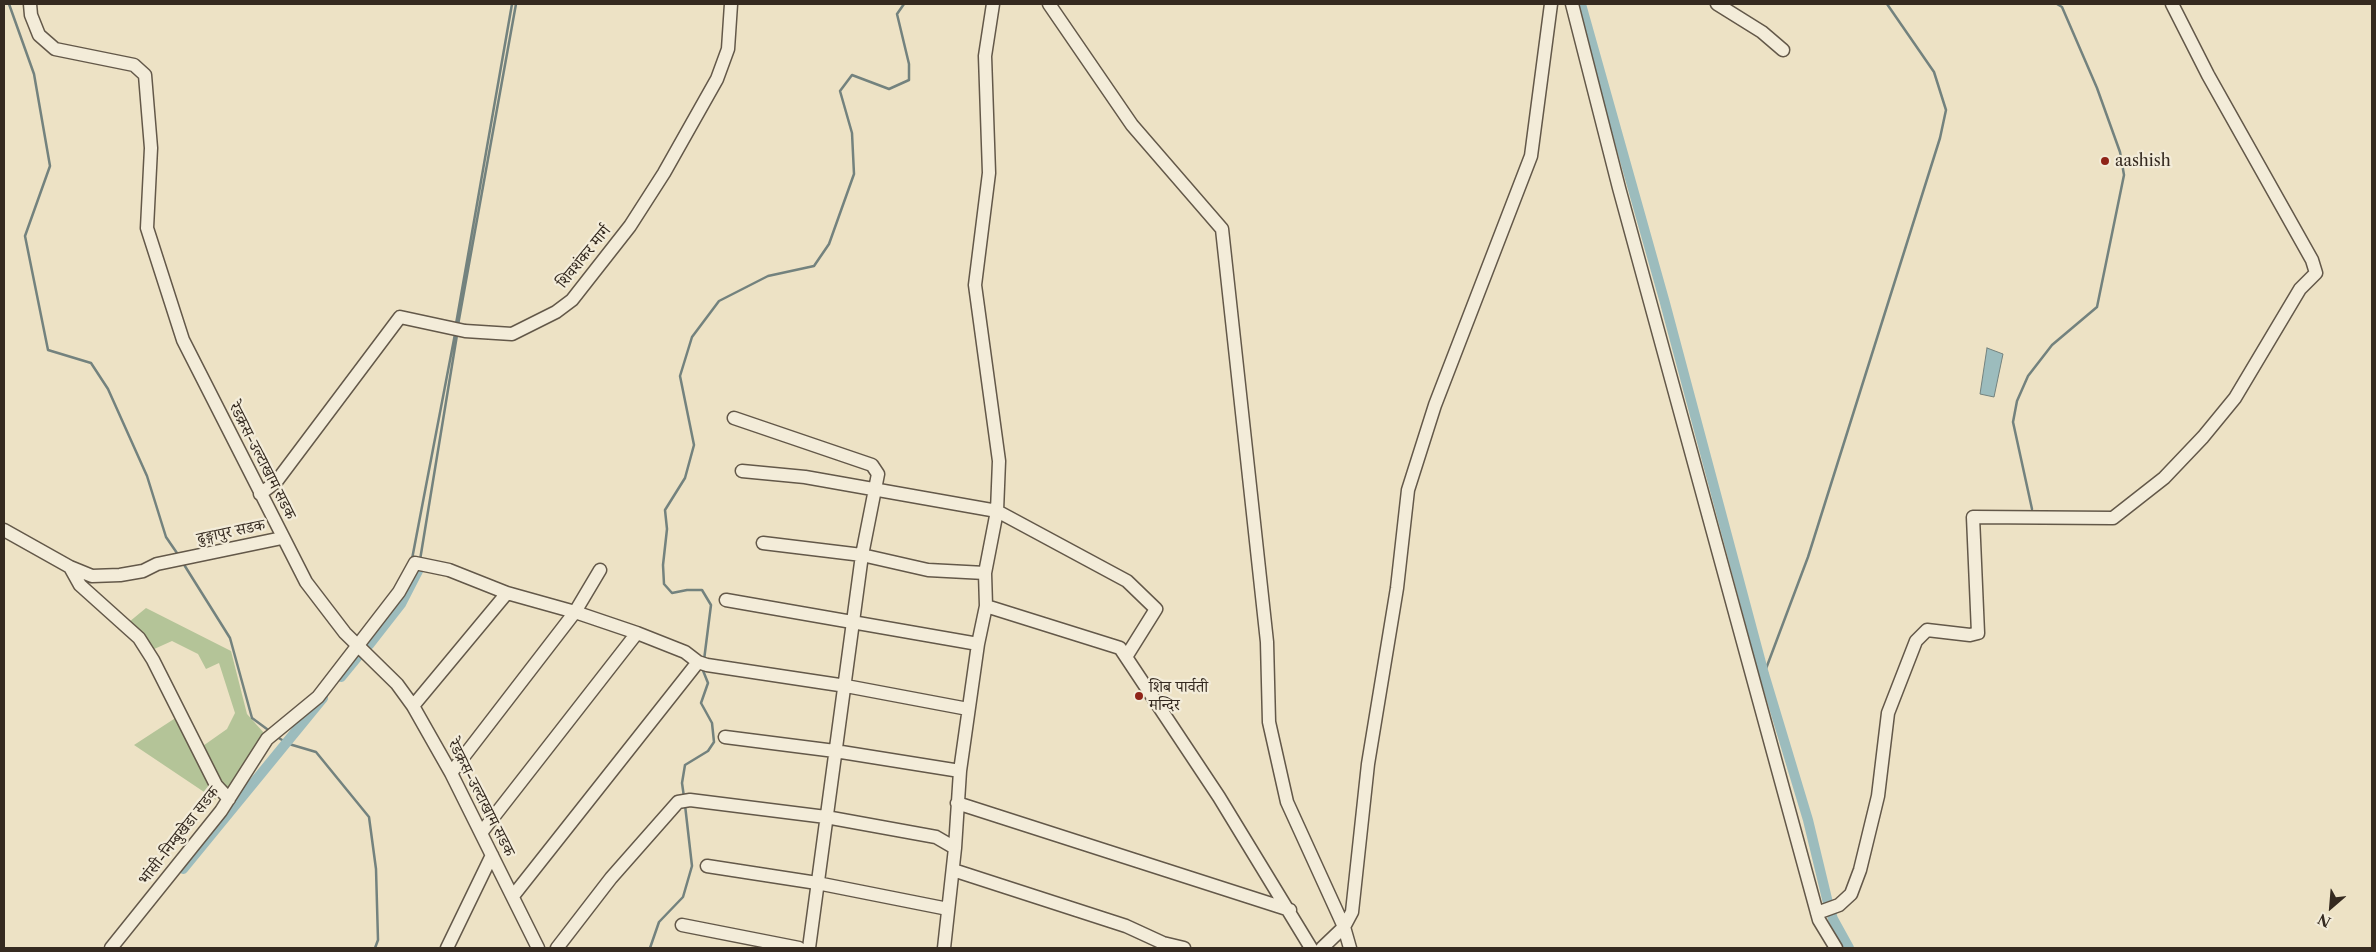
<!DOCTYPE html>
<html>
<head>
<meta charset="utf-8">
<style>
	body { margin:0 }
	#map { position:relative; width:2376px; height:952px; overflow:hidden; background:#ede2c5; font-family:"Libre Caslon Text",serif }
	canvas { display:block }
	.frame { position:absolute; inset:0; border:5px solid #352a20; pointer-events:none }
	.north { position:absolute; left:2306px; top:882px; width:50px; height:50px; -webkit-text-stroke:4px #f3ecd9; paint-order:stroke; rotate:207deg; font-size:14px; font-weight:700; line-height:20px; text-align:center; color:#352a20 }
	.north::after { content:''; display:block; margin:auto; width:18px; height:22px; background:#352a20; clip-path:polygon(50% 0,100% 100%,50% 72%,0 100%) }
</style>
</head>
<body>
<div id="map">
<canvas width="2376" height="952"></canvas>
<div class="frame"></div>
<div class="north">N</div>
</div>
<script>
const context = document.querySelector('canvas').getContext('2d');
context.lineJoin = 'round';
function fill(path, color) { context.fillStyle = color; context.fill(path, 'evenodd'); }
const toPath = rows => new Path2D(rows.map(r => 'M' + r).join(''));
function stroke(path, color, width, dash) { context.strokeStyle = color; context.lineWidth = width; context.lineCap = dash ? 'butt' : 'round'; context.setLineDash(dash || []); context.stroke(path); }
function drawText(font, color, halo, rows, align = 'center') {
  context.font = font + ' "Libre Caslon Text","Noto Serif Devanagari",serif'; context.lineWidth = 4.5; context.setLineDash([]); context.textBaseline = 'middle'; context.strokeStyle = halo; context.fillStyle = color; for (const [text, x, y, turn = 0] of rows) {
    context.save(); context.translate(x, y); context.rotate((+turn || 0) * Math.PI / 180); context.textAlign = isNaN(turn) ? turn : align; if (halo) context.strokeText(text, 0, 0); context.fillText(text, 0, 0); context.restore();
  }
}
const green = toPath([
	[146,608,231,651,247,714,264,733,226,792,200,748,227,729,235,713,219,663,206,669,198,654,172,641,152,650,129,622],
	[177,717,208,776,216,800,134,745]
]);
const water = toPath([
	[1987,348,2003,354,1994,397,1980,394,1987,348]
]);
const stream = toPath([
	[9,4,34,74,50,166,25,236,48,350,91,363,108,389,147,476,166,537,179,556],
	[456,324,512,4],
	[458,325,516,4],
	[2032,509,2013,422,2017,401,2028,376,2052,345,2097,307,2124,175,2120,152,2097,88,2062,7,2057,4],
	[412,559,455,334],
	[420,560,457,335],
	[183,563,230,638,252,718,271,732],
	[704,660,711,605,702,590,687,590,672,593,664,584,663,565,667,529,665,510,685,478,694,445,680,376,692,337,719,301,768,276,814,266,829,244,854,174,852,133,840,91,852,75,889,89,909,80,909,64,897,14,904,4],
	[1764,674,1808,557,1940,138,1946,110,1934,72,1887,4],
	[277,737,289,744,316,752,369,817,376,869,378,940,375,948],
	[684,797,682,783,685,765,708,751,714,742,712,723,701,703,708,683,702,668],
	[650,948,659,922,683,897,692,866,685,805]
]);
const canal = toPath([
	[1581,4,1665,303,1764,674,1808,820,1828,903,1833,919,1849,948],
	[369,645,401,604,419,569],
	[341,677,359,655],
	[183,869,323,698]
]);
const minor = toPath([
	[30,4,31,15,39,35,55,49,134,65,145,75,151,148,147,228,183,340,306,582,345,633,397,684,413,706,451,773,538,948],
	[1049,4,1132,125,1222,229,1267,642,1269,722,1287,802,1344,927,1350,948],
	[1572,4,1619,188,1819,920,1836,948],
	[1717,4,1762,32,1783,50],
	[734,418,872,465,878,474,862,555,809,948],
	[742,471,805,477,997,511,1127,581,1156,609,1126,657],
	[260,494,276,482,400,317,465,331,512,334,556,312,572,300,630,226,664,173,717,79,728,49,731,4],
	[4,530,70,567,92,576,120,575,143,571,157,564,282,538],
	[763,543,862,555,928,570,985,573],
	[70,567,80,585,139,638,153,660,216,785,229,799],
	[726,600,978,644],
	[986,606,1120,648,1219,797,1311,948],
	[413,706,507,593],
	[725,737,835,751,960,771],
	[451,773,575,612,600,570],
	[957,803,1290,910],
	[481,833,637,633],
	[707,866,817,883,948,909],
	[953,870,1126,926,1163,943,1184,948],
	[513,896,698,662],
	[1817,913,1839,905,1851,894,1860,870,1878,796,1888,713,1916,641,1927,630,1970,635,1978,633,1973,517,2113,518,2164,478,2203,437,2235,398,2300,289,2316,273,2312,260,2208,75,2172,4],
	[682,925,799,948],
	[111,948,221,811,267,739,318,697,399,592,415,563,449,570,507,593,575,612,637,633,685,652,698,662,707,665,846,686,968,709],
	[447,948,492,855],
	[557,948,611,878,678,802,690,800,826,817,936,837,955,848],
	[944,948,955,848,960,771,978,644,986,606,985,573,997,511,999,461,975,285,989,173,985,56,993,4],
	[1322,948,1344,927,1352,912,1368,764,1397,588,1408,490,1435,405,1531,156,1551,4]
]);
const markers = [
	[2105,161,5,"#8f2418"],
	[1139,696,5,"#8f2418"]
];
const poiNames = [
	["aashish",2115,161],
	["शिब पार्वती",1149,687],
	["मन्दिर",1149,705]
];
const streetNames = [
	["शिवशंकर मार्ग",584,257,-51],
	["रेडक्रस-उल्टाखाम सडक",262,461,63],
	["ढुङ्गापुर सडक",231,532,-12],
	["रेडक्रस-उल्टाखाम सडक",481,798,63],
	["भांसी-निम्बुखेडा सडक",179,836,-52]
];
fill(green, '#b4c498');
fill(water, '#9cbcbd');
stroke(water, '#73827e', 1);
stroke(stream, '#73827e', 2.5);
stroke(canal, '#9cbcbd', 10);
stroke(minor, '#635849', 15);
stroke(minor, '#f3ecd9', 12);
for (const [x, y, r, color] of markers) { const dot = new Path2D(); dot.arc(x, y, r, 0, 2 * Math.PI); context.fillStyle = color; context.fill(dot); stroke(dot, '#f3ecd9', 2); }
drawText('16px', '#352a20', '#f3ecd9', poiNames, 'left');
drawText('16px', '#352a20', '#f3ecd9', streetNames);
</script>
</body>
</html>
